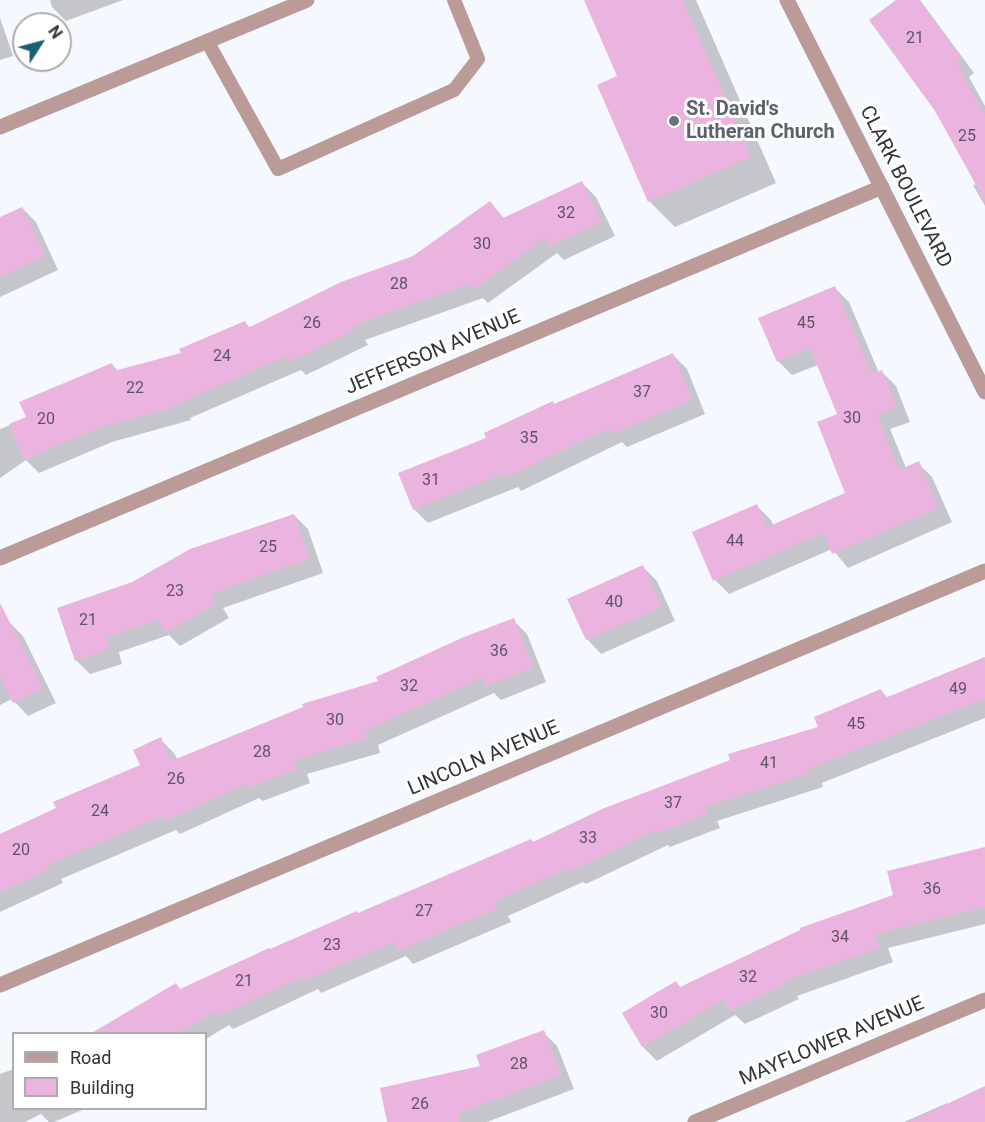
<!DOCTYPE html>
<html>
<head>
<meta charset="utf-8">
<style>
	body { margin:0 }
	#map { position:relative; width:985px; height:1122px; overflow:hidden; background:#f5f8fe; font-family:Roboto,sans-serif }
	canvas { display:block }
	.legend { position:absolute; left:12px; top:1032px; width:195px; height:78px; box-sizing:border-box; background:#fff; border:2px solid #adadaf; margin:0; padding:8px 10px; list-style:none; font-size:18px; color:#323338 }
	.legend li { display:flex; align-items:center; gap:12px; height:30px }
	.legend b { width:30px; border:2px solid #adadaf }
	.north { position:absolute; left:12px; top:12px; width:60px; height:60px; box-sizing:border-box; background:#fff; border:2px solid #adadaf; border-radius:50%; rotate:54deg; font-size:16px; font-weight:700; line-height:24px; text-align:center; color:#323338 }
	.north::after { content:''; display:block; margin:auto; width:21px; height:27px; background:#1b6072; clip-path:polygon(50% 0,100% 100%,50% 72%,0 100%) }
</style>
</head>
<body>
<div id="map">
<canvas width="985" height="1122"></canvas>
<ul class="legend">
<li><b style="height:8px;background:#bb9b98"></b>Road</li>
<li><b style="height:16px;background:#ebb4e0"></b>Building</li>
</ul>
<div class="north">N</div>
</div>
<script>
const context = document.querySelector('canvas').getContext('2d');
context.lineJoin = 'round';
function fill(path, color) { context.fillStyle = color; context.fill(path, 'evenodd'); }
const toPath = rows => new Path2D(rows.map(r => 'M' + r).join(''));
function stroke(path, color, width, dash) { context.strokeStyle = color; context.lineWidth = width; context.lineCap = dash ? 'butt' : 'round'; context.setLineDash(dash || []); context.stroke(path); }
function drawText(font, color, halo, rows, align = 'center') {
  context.font = font + ' Roboto,sans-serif'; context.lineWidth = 6; context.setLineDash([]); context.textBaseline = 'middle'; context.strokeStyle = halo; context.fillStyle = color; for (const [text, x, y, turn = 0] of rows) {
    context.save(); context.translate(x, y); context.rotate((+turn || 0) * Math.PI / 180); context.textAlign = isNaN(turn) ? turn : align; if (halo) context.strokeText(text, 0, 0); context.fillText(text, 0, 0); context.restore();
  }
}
const shadow = toPath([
	[50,0,123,0,66,21,52,7],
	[586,0,696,0,776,183,675,227,649,201,619,77],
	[898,0,920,0,974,73,969,77,985,106,985,206,973,185,977,184],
	[0,18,13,56,0,60],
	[582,183,596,197,615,236,564,260,557,253,488,303,483,298,365,340,368,345,306,375,301,370,190,418,191,420,112,442,39,473,26,460,0,478,0,429,28,418,112,364,119,372,183,354,245,322,250,328,414,258,490,203,505,219],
	[22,208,36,222,58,270,0,297,0,218],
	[835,288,849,302,879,373,882,372,896,386,910,422,890,429,906,468,918,463,932,477,952,522,848,568,832,549,729,594,715,580,757,506,771,520,774,526,847,494,839,415,818,365,792,375,778,361],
	[673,355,687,369,705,414,627,447,622,442,521,491,518,487,428,523,414,509,488,438,555,405],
	[294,515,308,529,323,573,223,608,229,618,180,646,169,635,119,652,122,664,90,674,76,660,132,584],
	[643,567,657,581,675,621,601,654,587,639],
	[513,620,527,634,546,682,501,700,494,693,378,745,380,753,307,774,310,783,263,801,259,798,180,834,176,830,61,879,63,883,0,912,0,835,58,809,142,766,160,739,174,753,178,760,380,682],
	[9,622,23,636,56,703,28,716,12,699,0,705,0,626],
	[985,659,985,718,822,783,823,787,717,821,720,828,670,847,668,845,586,884,583,882,508,916,511,922,413,964,406,956,321,993,318,989,233,1029,229,1025,206,1039,206,1034,99,1034,176,985,181,990,359,915,820,728,881,691,888,698],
	[985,848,985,924,888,948,893,962,797,996,799,999,745,1024,735,1015,657,1061,643,1047,624,1013,676,983,681,988,895,896],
	[543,1032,557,1046,574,1089,487,1122,389,1122],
	[14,1069,14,1108,87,1108,54,1122,49,1122,41,1114,25,1122,0,1122,0,1074],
	[985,1087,985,1122,904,1122,947,1103,949,1105]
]);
const building = toPath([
	[584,0,683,0,751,157,648,202,597,85,617,76],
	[896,0,919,0,962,59,956,63,985,115,985,201,935,111,869,20],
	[582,181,602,222,549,247,545,238,473,290,469,284,352,326,355,330,291,362,287,356,177,404,178,406,98,428,24,460,9,424,26,417,19,402,112,363,114,371,181,353,179,349,245,321,248,328,341,282,413,256,490,201,503,218],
	[22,207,45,256,0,277,0,217],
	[835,286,872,374,882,370,897,407,877,415,899,470,919,461,939,508,832,554,823,533,713,581,692,532,757,504,767,527,845,493,817,422,837,414,810,348,777,362,758,318],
	[673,353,692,400,612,434,609,428,506,478,504,473,413,510,398,473,486,438,484,433,553,401,554,404],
	[294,514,310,559,210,594,216,604,165,633,158,620,106,638,109,650,75,661,57,608,132,582,190,549],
	[643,565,662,607,586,640,567,599],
	[0,603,43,688,13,703,0,677],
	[514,618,533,667,485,687,482,678,365,731,367,739,294,760,297,769,248,788,246,784,165,821,163,816,48,865,50,869,0,892,0,834,56,808,53,802,140,765,133,750,161,737,171,761,303,707,302,704,378,681,376,677,464,637],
	[985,657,985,699,809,769,810,773,704,807,707,814,655,834,654,831,571,871,569,868,495,901,498,908,398,951,394,942,306,980,305,976,218,1016,216,1011,178,1034,90,1034,176,983,180,989,269,948,270,949,357,911,358,913,531,839,533,842,602,809,730,760,728,754,818,727,814,717,881,689,885,698],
	[985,847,985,907,875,934,880,948,784,981,786,984,729,1011,724,999,642,1047,622,1013,676,981,680,987,800,930,800,928,893,895,887,871],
	[544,1030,561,1075,458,1114,460,1122,387,1122,380,1088,480,1066,476,1055],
	[985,1086,985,1122,909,1122]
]);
const service = toPath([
	[207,41,278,169,454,90,478,59,454,0]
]);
const minor = toPath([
	[0,127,307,0],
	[0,558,882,187],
	[0,985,985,571],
	[695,1122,985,1000]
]);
const tertiary = toPath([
	[787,0,985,392]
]);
const markers = [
	[674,121,6,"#6b7280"]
];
const numberNames = [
	["21",915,39],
	["25",967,137],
	["32",566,214],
	["30",482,245],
	["28",399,285],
	["26",312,324],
	["45",806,324],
	["24",222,357],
	["22",135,389],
	["37",642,393],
	["30",852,419],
	["20",46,420],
	["35",529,439],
	["31",431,481],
	["44",735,542],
	["25",268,548],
	["23",175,592],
	["40",614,603],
	["21",88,621],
	["36",499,652],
	["32",409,687],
	["49",958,690],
	["30",335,721],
	["45",856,725],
	["28",262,753],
	["41",769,764],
	["26",176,780],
	["37",673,804],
	["24",100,812],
	["33",588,839],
	["20",21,851],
	["36",932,890],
	["27",424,912],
	["34",840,938],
	["23",332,946],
	["32",748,978],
	["21",244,982],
	["30",659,1014],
	["28",519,1065],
	["26",420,1105]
];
const worshipNames = [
	["St. David's",686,110],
	["Lutheran Church",686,133]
];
const streetNames = [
	["CLARK BOULEVARD",905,187,63],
	["JEFFERSON AVENUE",433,353,-23],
	["LINCOLN AVENUE",484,759,-23],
	["MAYFLOWER AVENUE",832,1042,-23]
];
fill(shadow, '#0003');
fill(building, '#ebb4e0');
stroke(service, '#bb9b98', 14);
stroke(minor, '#bb9b98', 15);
stroke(tertiary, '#bb9b98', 15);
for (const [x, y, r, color] of markers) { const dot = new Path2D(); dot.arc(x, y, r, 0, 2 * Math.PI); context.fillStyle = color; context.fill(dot); stroke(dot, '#fff', 2); }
drawText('16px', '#605362', null, numberNames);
drawText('bold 20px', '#5b616d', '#fff', worshipNames, 'left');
drawText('20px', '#323338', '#fff', streetNames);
</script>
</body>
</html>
